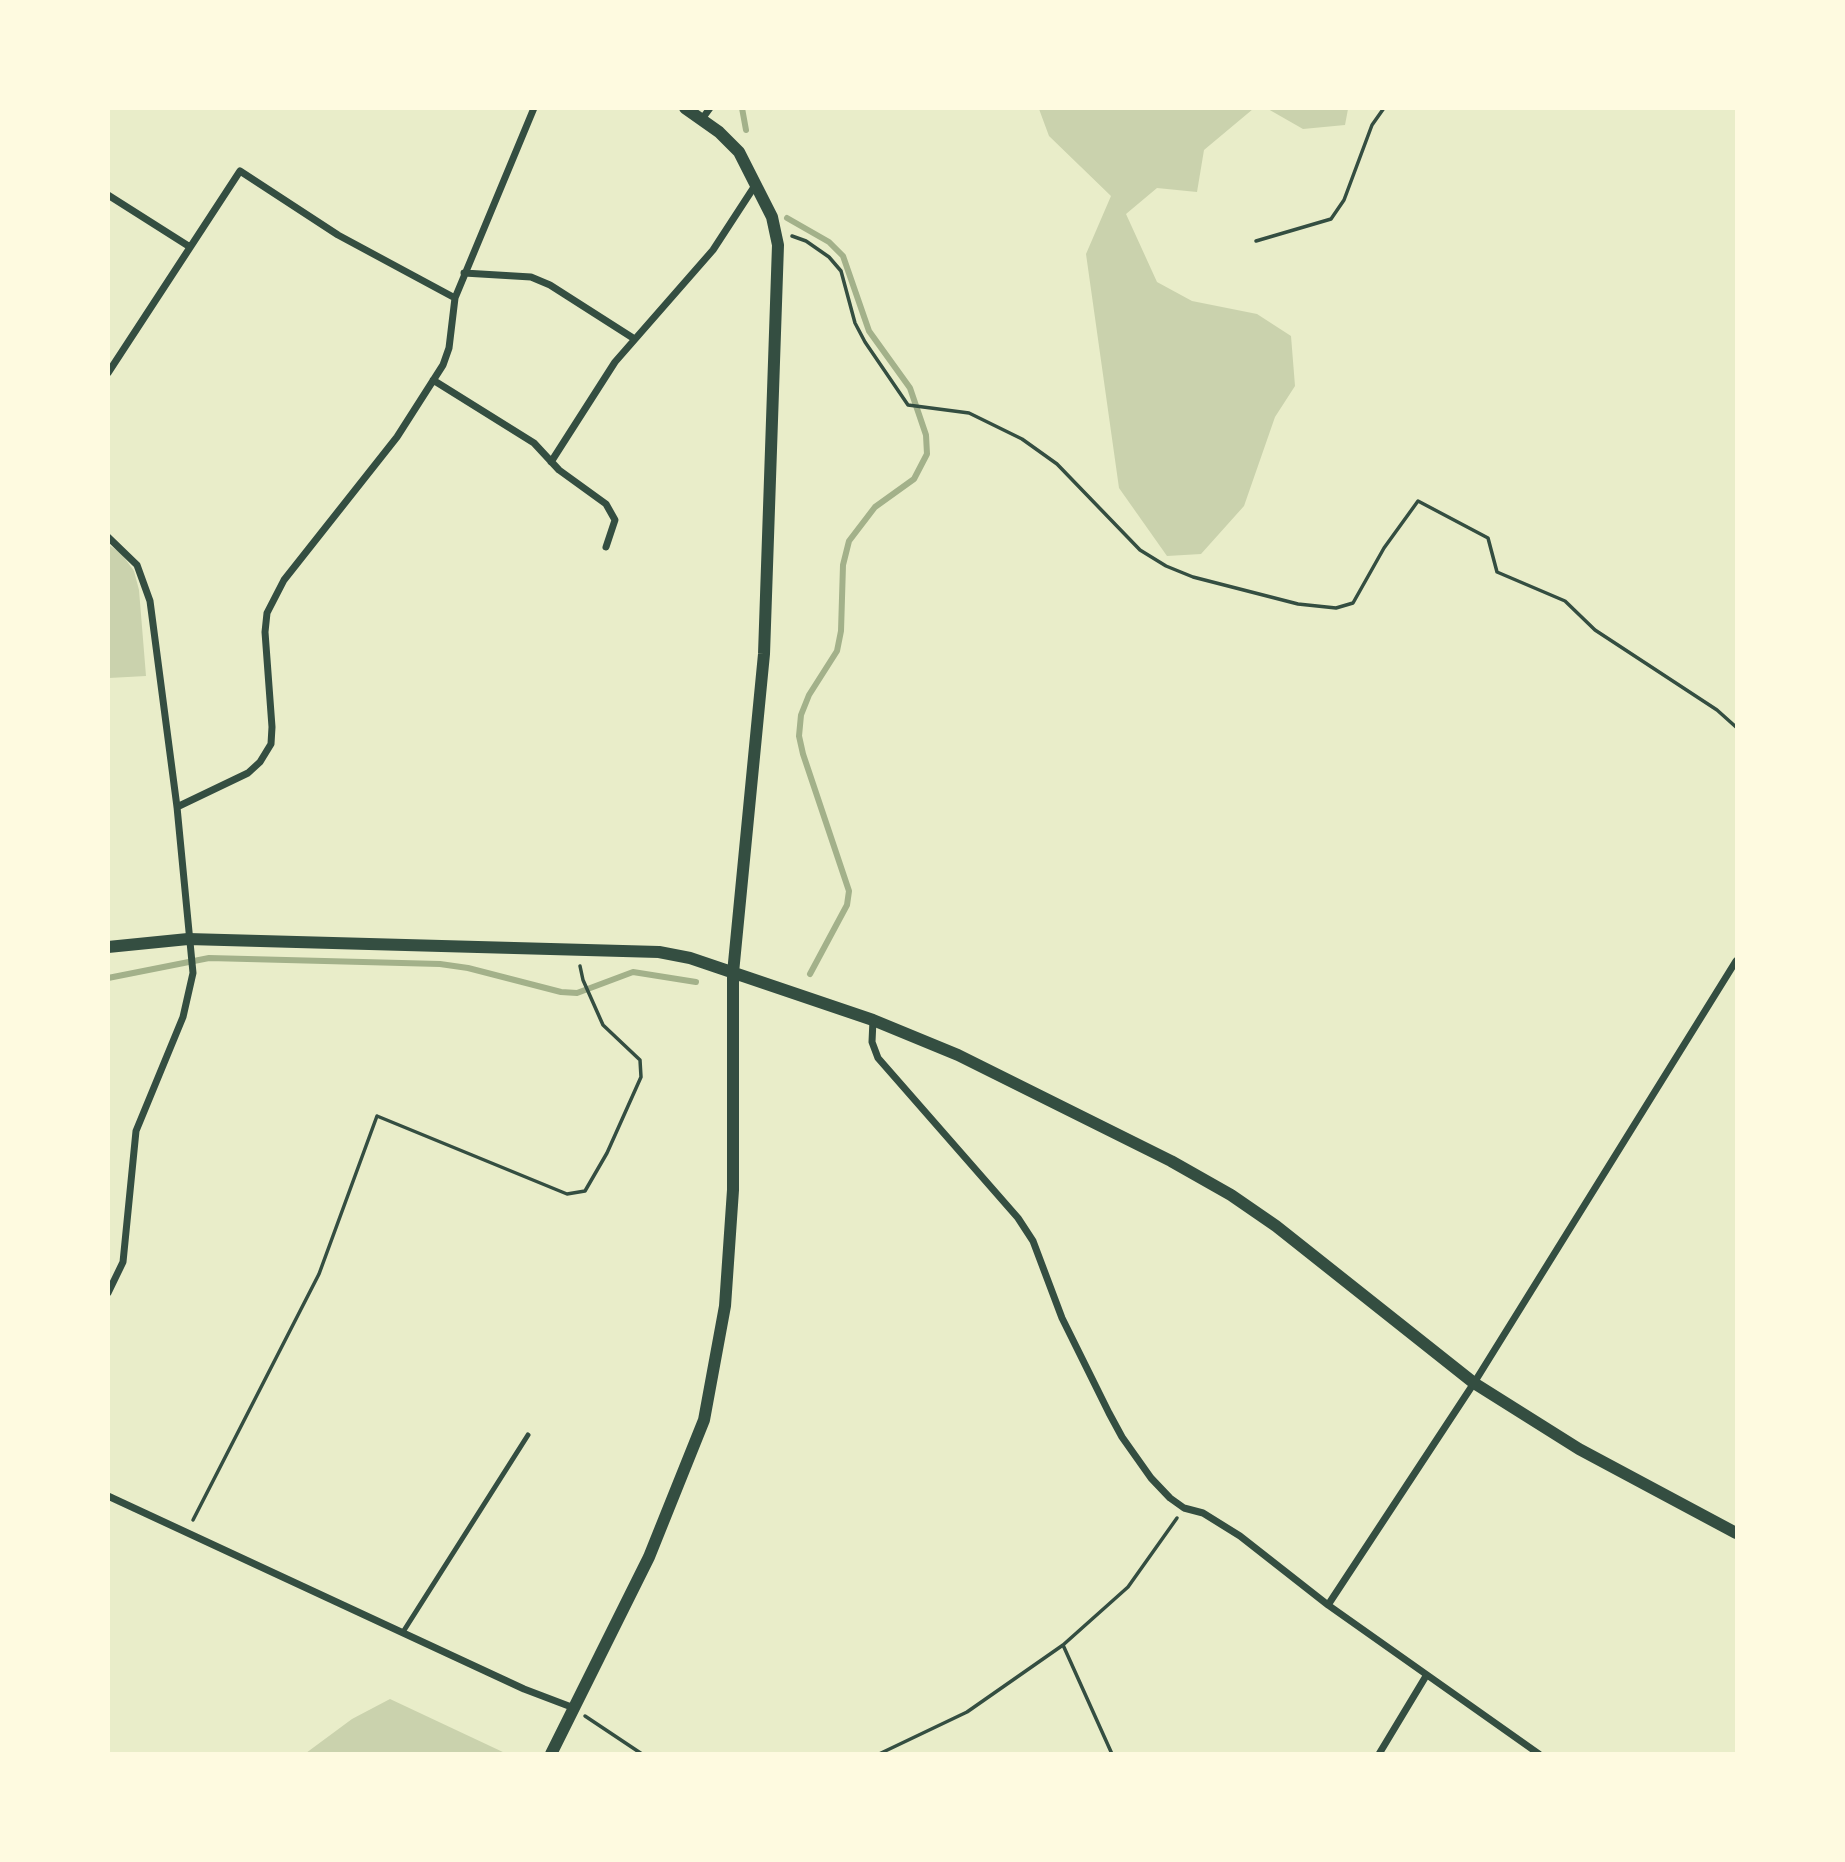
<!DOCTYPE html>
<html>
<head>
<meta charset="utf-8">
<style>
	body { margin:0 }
	#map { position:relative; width:1845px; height:1862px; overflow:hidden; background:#e9edc9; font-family:Figtree,sans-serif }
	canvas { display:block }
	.frame { position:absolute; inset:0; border:110px solid #fefae0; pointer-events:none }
</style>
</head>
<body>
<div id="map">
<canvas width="1845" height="1862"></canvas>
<div class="frame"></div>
</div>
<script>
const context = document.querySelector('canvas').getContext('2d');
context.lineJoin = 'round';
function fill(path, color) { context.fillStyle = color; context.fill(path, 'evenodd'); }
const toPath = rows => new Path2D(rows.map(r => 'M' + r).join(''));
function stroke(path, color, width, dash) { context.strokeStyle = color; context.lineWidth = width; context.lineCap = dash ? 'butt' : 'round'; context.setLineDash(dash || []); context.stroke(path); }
const green = toPath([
	[1039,109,1253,109,1204,150,1197,192,1157,188,1126,214,1157,282,1192,301,1257,314,1291,336,1295,386,1275,417,1244,506,1201,554,1167,556,1119,488,1086,254,1111,196,1049,136],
	[1268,109,1348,108,1348,109,1345,125,1303,129],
	[109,545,121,553,134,571,139,590,146,676,109,678],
	[390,1699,505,1753,306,1753,352,1719]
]);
const stream = toPath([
	[742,108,746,130],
	[787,218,829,242,843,256,869,331,910,388,926,435,927,454,914,479,875,507,849,541,843,565,841,631,837,651,809,695,801,715,799,736,803,754,849,891,847,905,810,974],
	[108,978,209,958,440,964,468,968,561,992,577,993,633,972,696,982]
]);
const path = toPath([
	[792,236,806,241,829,257,841,271,855,323,865,342,908,405,969,413,1022,439,1057,464,1140,550,1166,566,1193,577,1298,604,1336,608,1353,603,1384,548,1418,501,1488,538,1497,572,1565,601,1595,630,1717,710,1736,727],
	[1256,241,1331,219,1344,200,1372,125,1384,108],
	[193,1520,319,1274,377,1116,567,1194,585,1191,607,1153,641,1077,640,1060,603,1025,583,980,580,966],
	[1063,1645,1112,1754],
	[585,1716,642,1754],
	[879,1754,967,1712,1063,1645,1128,1587,1177,1518]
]);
const service = toPath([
	[403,1632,528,1435]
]);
const minor = toPath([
	[702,119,710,108],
	[108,195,190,247],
	[464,273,531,277,550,285,633,338],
	[108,373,240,171,338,235,455,298],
	[433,380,534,443,559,470,606,504,615,520,606,547],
	[551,462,615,362,713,250,756,184],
	[108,537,137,565,150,601,177,807,193,973,183,1017,136,1131,123,1262,108,1293],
	[177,807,248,773,260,762,271,744,272,727,265,632,267,613,284,580,397,437,443,365,449,348,455,298,534,108],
	[873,1020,872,1042,878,1058,1018,1218,1033,1241,1062,1318,1109,1413,1122,1437,1151,1478,1170,1498,1184,1508,1203,1513,1240,1536,1328,1605,1539,1754],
	[108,1496,524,1689,574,1708],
	[1328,1605,1474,1383,1736,961],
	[1379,1754,1426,1676]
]);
const tertiary = toPath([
	[108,947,188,939,659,952,690,958,873,1020,958,1055,1171,1161,1231,1195,1276,1226,1474,1383,1579,1449,1736,1533],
	[551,1754,649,1557,704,1420,725,1306,733,1190,733,973,764,654,778,245,772,217,739,152,719,132,685,108]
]);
fill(green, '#cad2ad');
stroke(stream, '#a3b18a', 6);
stroke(path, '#344e41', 3.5);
stroke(service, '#344e41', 5);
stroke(minor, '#344e41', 7);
stroke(tertiary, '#344e41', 12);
</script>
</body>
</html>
